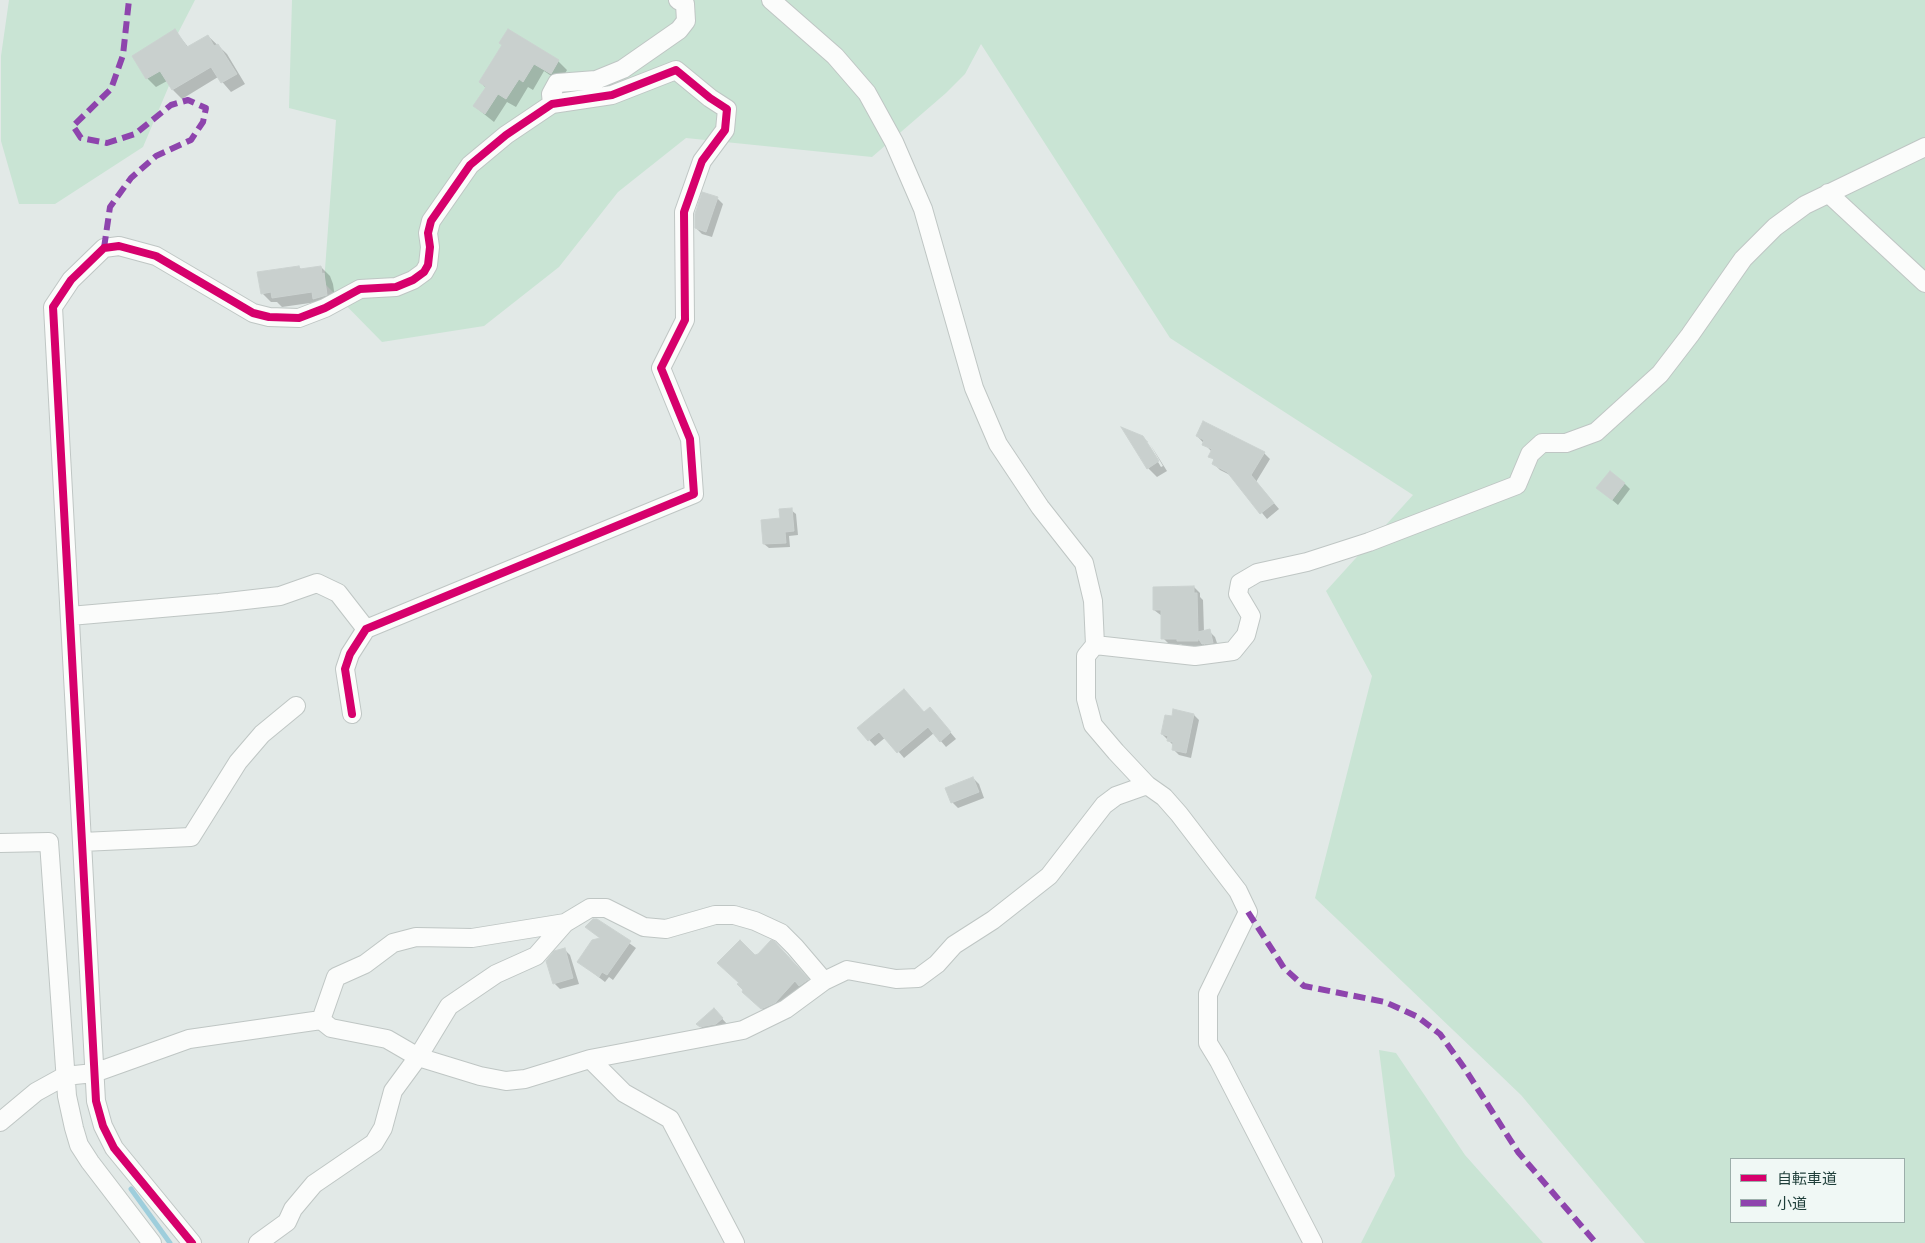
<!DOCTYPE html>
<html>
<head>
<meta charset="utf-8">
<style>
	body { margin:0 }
	#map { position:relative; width:1925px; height:1243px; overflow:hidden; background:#e2e9e7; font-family:Mulish,"Noto Sans JP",sans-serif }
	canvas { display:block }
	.legend { position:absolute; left:1730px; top:1158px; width:175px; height:65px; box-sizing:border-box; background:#f0f8f5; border:1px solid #9caeaa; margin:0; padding:6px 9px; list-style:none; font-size:15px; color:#1e3e39 }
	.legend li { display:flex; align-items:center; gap:10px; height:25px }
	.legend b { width:25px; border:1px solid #9caeaa }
</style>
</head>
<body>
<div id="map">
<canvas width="1925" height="1243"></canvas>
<ul class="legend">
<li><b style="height:6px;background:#d6006c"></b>自転車道</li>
<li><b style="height:6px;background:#8e44ad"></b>小道</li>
</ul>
</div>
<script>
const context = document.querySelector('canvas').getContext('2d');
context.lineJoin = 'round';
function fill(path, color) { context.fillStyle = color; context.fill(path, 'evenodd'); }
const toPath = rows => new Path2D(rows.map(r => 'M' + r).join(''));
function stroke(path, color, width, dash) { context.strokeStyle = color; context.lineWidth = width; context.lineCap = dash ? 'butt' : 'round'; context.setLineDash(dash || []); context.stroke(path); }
const green = toPath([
	[9,0,195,0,177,35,171,81,143,147,55,204,19,204,1,141,1,56],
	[292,0,1925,0,1925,1243,1645,1243,1521,1095,1315,898,1372,676,1326,591,1413,495,1170,338,981,44,965,74,946,93,872,157,686,138,618,192,559,267,484,326,382,342,324,283,336,120,289,108],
	[1731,1159,1904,1159,1904,1222,1731,1222],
	[1379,1050,1396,1053,1465,1155,1543,1243,1361,1243,1395,1176]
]);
const shadow = toPath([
	[175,31,189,48,208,36,227,54,245,84,231,92,218,77,182,99,173,90,167,81,156,87,147,78],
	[508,31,558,61,567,70,560,82,544,71,533,90,528,87,516,107,507,102,494,122,474,106,486,88,480,82,503,45],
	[717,198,723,204,712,237,702,234,696,228],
	[299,267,302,270,321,267,330,276,333,284,336,304,323,308,317,302,282,307,277,302,271,302,262,293],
	[1197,436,1264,453,1270,459,1256,482,1279,509,1267,519,1232,476,1220,470,1214,464,1215,461,1210,456,1212,452],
	[1142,437,1148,442,1146,442,1161,467,1163,466,1150,444,1167,471,1157,477,1148,468],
	[1624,483,1630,489,1618,505,1598,488],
	[791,510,796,514,798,535,789,536,790,547,769,548,764,544,781,519],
	[1194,587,1200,593,1200,597,1203,600,1204,632,1209,631,1215,637,1219,649,1209,650,1204,644,1204,647,1184,647,1181,644,1169,644,1163,638,1162,616,1154,610],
	[935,714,956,739,946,747,934,733,904,758,886,737,875,746,858,728],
	[1194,715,1199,720,1191,758,1179,755,1173,749,1174,746,1162,734],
	[973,778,979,784,984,798,958,808,952,802],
	[597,920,636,948,613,980,609,977,605,982,579,962,601,939,587,927],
	[564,949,570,955,579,984,560,989,554,983],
	[780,950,814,987,768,1015,744,991,755,956],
	[714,1010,728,1025,707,1033,698,1024]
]);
const stream = toPath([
	[131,1189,170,1243]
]);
const building = toPath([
	[175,29,187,47,208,35,214,46,218,44,237,74,221,83,211,67,172,90,160,71,146,79,132,56,175,29],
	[508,29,559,60,551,74,534,64,523,82,519,79,506,99,498,94,485,114,473,106,486,87,479,82,502,45,499,43,508,29],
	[702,192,718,197,706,232,695,228,695,214,702,192],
	[299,266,300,269,321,266,322,274,324,273,327,295,313,299,312,292,272,298,271,292,261,294,257,272,299,266],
	[1203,421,1265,452,1251,475,1274,503,1260,514,1227,472,1212,464,1214,459,1208,457,1212,449,1202,445,1204,440,1196,436,1203,421],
	[1121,427,1143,436,1159,461,1147,469,1121,427],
	[1610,471,1625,483,1612,500,1596,488,1610,471],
	[792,508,794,531,785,532,786,543,763,544,761,520,780,518,779,509,792,508],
	[1194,586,1194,593,1197,593,1198,632,1210,629,1213,643,1202,644,1198,638,1198,641,1177,641,1177,639,1161,639,1161,610,1153,610,1153,587,1194,586],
	[904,689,924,712,930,707,951,732,940,742,928,727,897,753,879,732,868,741,857,728,904,689],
	[1173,709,1194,714,1186,753,1172,750,1173,742,1167,741,1168,736,1161,734,1165,715,1172,716,1173,709],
	[973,777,979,792,951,803,945,788,973,777],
	[593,919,597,919,631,941,607,975,602,972,599,977,577,962,592,940,600,938,585,927,593,919],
	[740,940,755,955,758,954,771,940,774,941,809,979,799,986,795,981,775,1003,761,1009,742,992,743,990,737,984,739,983,717,963,740,940],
	[565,948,573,978,553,984,546,961,554,951,565,948],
	[714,1008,723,1018,716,1024,700,1027,696,1024,714,1008]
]);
const minor = toPath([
	[771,0,835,56,867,93,894,142,923,209,974,388,998,444,1040,507,1084,563,1093,601,1095,645,1086,656,1086,699,1093,725,1116,752,1147,785,1164,797,1179,814,1238,891,1248,912,1208,994,1208,1043,1219,1061,1313,1243],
	[552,104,551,94,557,83,596,80,623,69,679,30,686,21,685,4,678,0],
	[1828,193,1925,283],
	[70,616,219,603,280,596,317,583,338,593,366,629],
	[1095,645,1195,656,1233,651,1246,635,1251,616,1238,594,1240,583,1257,573,1307,562,1369,542,1517,485,1530,454,1542,443,1566,443,1596,432,1660,374,1690,335,1743,259,1775,227,1805,205,1925,147],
	[82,842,191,837,238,762,262,734,296,706],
	[0,843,49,842,67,1096,74,1128,79,1145,90,1162,152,1243],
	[321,1020,331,1028,387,1039,418,1057,480,1076,506,1081,525,1079,590,1059],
	[0,1122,36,1092,65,1076,94,1073,189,1039,321,1020,336,977,365,964,393,943,416,937,472,938,565,923,590,908,606,908,644,927,666,929,715,915,734,915,755,921,781,933,795,947,824,981],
	[192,1243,114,1148,103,1126,96,1101,53,307,71,280,104,248,119,246,156,256,253,313,269,317,299,318,325,308,360,289,396,287,413,280,424,272,428,265,430,247,428,233,431,221,470,165,506,135,552,104,612,95,676,70,710,98,727,109,725,130,702,161,684,212,685,320,661,368,690,439,694,494,366,629,350,654,345,669,352,714],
	[258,1243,287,1222,293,1209,314,1184,374,1143,383,1128,393,1091,418,1057,449,1006,496,974,536,956,565,923],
	[735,1243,670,1119,624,1093,590,1059,743,1030,786,1009,824,981,847,970,896,979,918,978,937,964,954,945,993,920,1049,876,1104,805,1116,796,1147,785]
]);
const quiet = toPath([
	[104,248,110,207,131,178,156,156,191,140,203,122,206,108,188,100,171,105,135,134,107,143,81,138,73,126,111,89,123,55,129,0],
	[1248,912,1284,968,1304,986,1385,1002,1418,1017,1440,1034,1465,1069,1518,1152,1596,1243]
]);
const cycleway = toPath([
	[192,1243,114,1148,103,1126,96,1101,53,307,71,280,104,248,119,246,156,256,253,313,269,317,299,318,325,308,360,289,396,287,413,280,424,272,428,265,430,247,428,233,431,221,470,165,506,135,552,104,612,95,676,70,710,98,727,109,725,130,702,161,684,212,685,320,661,368,690,439,694,494,366,629,350,654,345,669,352,714]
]);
fill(green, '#c9e4d4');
fill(shadow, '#0003');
stroke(stream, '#9ecedc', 5);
fill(building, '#c9d0ce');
stroke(building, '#cbd2d0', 1);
stroke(minor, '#bfc6c4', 20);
stroke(minor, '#fbfcfb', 18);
stroke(quiet, '#8e44ad', 6, [12, 6]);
stroke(cycleway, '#d6006c', 8);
</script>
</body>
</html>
